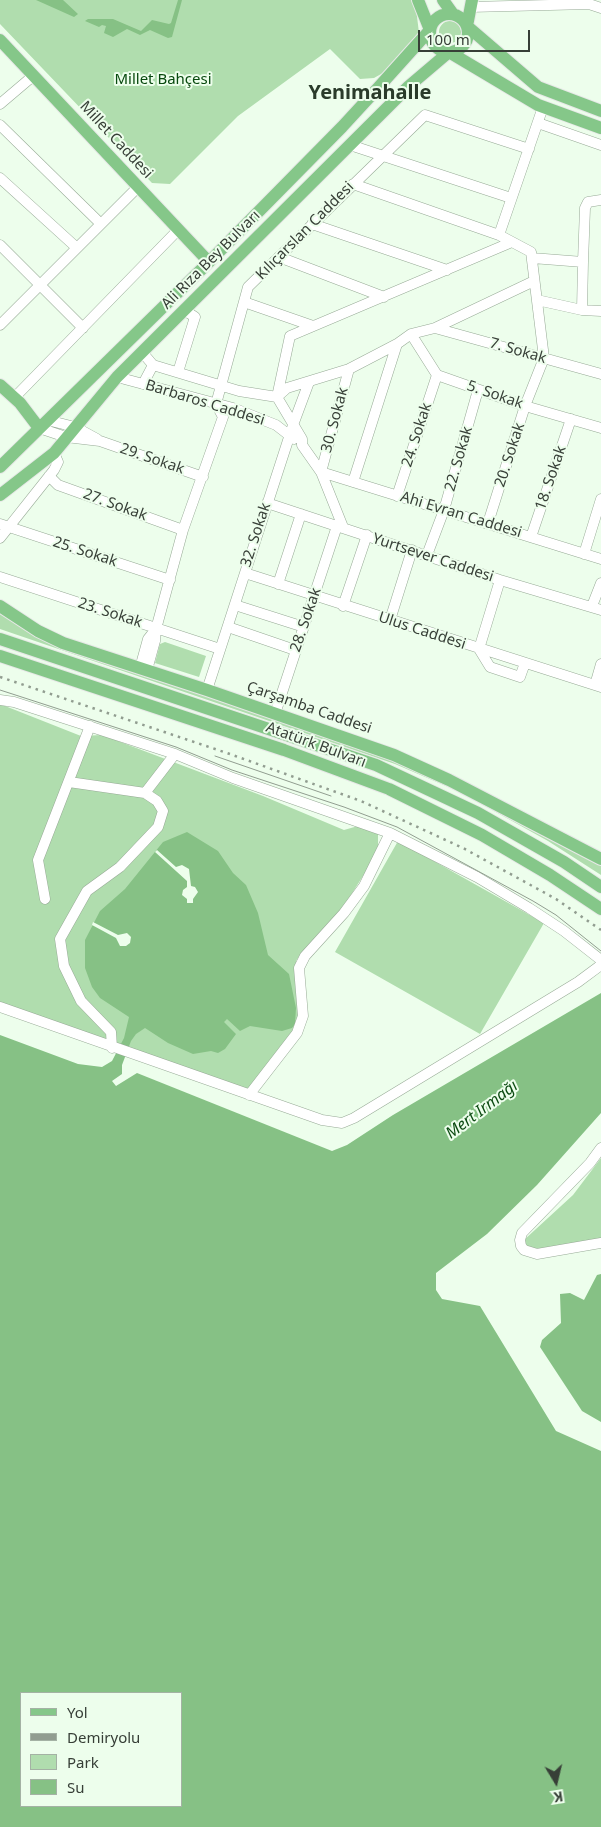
<!DOCTYPE html>
<html>
<head>
<meta charset="utf-8">
<style>
	body { margin:0 }
	#map { position:relative; width:601px; height:1827px; overflow:hidden; background:#edfeec; font-family:"Noto Sans",sans-serif }
	canvas { display:block }
	.legend { position:absolute; left:20px; top:1692px; width:162px; height:115px; box-sizing:border-box; background:#edfeec; border:1px solid #a4b2a4; margin:0; padding:6px 9px; list-style:none; font-size:15px; color:#373f37 }
	.legend li { display:flex; align-items:center; gap:10px; height:25px }
	.legend b { width:25px; border:1px solid #a4b2a4 }
	.north { position:absolute; left:531px; top:1757px; width:50px; height:50px; -webkit-text-stroke:4px #edfeec; paint-order:stroke; rotate:171deg; font-size:14px; font-weight:700; line-height:20px; text-align:center; color:#373f37 }
	.north::after { content:''; display:block; margin:auto; width:18px; height:22px; background:#373f37; clip-path:polygon(50% 0,100% 100%,50% 72%,0 100%) }
	.scale { position:absolute; left:418px; top:30px; width:112px; height:22px; box-sizing:border-box; border:2px solid #373f37; border-top:0; padding-left:6px; font-size:15px; line-height:18px; white-space:nowrap; color:#373f37; -webkit-text-stroke:4px #edfeec; paint-order:stroke }
</style>
</head>
<body>
<div id="map">
<canvas width="601" height="1827"></canvas>
<ul class="legend">
<li><b style="height:6px;background:#85c789"></b>Yol</li>
<li><b style="height:6px;background:#919d90"></b>Demiryolu</li>
<li><b style="height:14px;background:#b0ddae"></b>Park</li>
<li><b style="height:14px;background:#86c185"></b>Su</li>
</ul>
<div class="north">K</div>
<div class="scale">100 m</div>
</div>
<script>
const context = document.querySelector('canvas').getContext('2d');
context.lineJoin = 'round';
function fill(path, color) { context.fillStyle = color; context.fill(path, 'evenodd'); }
const toPath = rows => new Path2D(rows.map(r => 'M' + r).join(''));
function stroke(path, color, width, dash) { context.strokeStyle = color; context.lineWidth = width; context.lineCap = dash ? 'butt' : 'round'; context.setLineDash(dash || []); context.stroke(path); }
function drawText(font, color, halo, rows, align = 'center') {
  context.font = font + ' "Noto Sans",sans-serif'; context.lineWidth = 4; context.setLineDash([]); context.textBaseline = 'middle'; context.strokeStyle = halo; context.fillStyle = color; for (const [text, x, y, turn = 0] of rows) {
    context.save(); context.translate(x, y); context.rotate((+turn || 0) * Math.PI / 180); context.textAlign = isNaN(turn) ? turn : align; if (halo) context.strokeText(text, 0, 0); context.fillText(text, 0, 0); context.restore();
  }
}
const green = toPath([
	[0,0,415,0,419,33,390,69,374,78,360,79,330,49,238,116,170,184,152,183,0,24],
	'439 32a11 11 0 1 1 22 0a11 11 0 1 1-22 0Z',
	[0,612,44,640,395,759,601,862,601,875,548,841,460,792,395,764,0,629],
	[165,642,206,656,199,677,155,663,160,644],
	[0,704,81,736,102,735,263,796,344,830,358,826,378,834,378,852,339,914,301,953,296,961,301,1017,296,1031,250,1090,0,1003],
	[398,841,544,923,480,1034,335,952],
	[601,1158,601,1242,527,1250,524,1240,573,1195]
]);
const water = toPath([
	[36,0,63,0,78,14,74,17],
	[178,0,182,0,172,37,168,38,150,30,140,35,127,29,113,37,104,33,106,26,102,25,99,27,85,21,88,19,113,19,141,31,152,20,169,24,171,23],
	[187,832,218,851,233,873,246,885,258,913,268,955,289,974,296,1008,295,1024,292,1028,282,1031,250,1026,240,1031,227,1019,224,1022,236,1034,225,1049,218,1053,211,1051,193,1054,168,1043,145,1028,136,1034,131,1041,122,1065,122,1074,112,1081,116,1086,137,1073,332,1151,347,1145,393,1115,601,993,601,1113,537,1185,487,1234,436,1273,436,1290,442,1299,480,1306,556,1431,601,1451,601,1827,0,1827,0,1035,78,1064,102,1067,112,1061,124,1038,129,1017,100,998,92,987,85,968,85,940,100,911,125,889,163,842],
	[21,1693,181,1693,181,1806,21,1806],
	[601,1274,601,1422,582,1411,540,1347,542,1340,561,1323,560,1294,570,1293,584,1300,597,1275]
]);
const pier = toPath([
	[157,850,176,867,182,865,189,869,191,886,195,887,198,892,193,899,193,903,187,903,187,899,182,895,183,890,187,887,187,881,155,852],
	[93,922,118,935,127,933,131,937,130,943,126,946,120,946,116,938,92,925]
]);
const minor = toPath([
	[470,7,589,4,601,8],
	[0,104,33,76],
	[538,123,601,145],
	[0,125,101,224],
	[350,145,511,198],
	[0,178,77,248],
	[353,184,499,235,531,252,544,358,525,406,488,523],
	[312,224,447,270],
	[499,235,543,107],
	[0,245,83,328],
	[279,257,384,297],
	[532,258,583,262,585,208,588,202,601,200],
	[537,300,582,310,601,311],
	[244,302,313,326],
	[582,310,583,262],
	[0,325,138,187],
	[435,328,601,374],
	[411,334,437,375,525,406,601,428],
	[142,352,153,365,239,391,277,397,302,439,302,445,321,472,343,527],
	[349,369,321,472,601,559],
	[178,372,195,317,184,310],
	[117,377,233,408,276,425,294,439],
	[143,384,153,365],
	[15,397,178,230],
	[277,397,290,336,512,242],
	[277,397,287,388,349,369,397,344,411,334,435,328,534,281],
	[47,420,75,427,97,439],
	[39,428,66,437,100,441,203,477],
	[49,476,58,485,183,530],
	[353,482,397,344],
	[397,496,437,375],
	[267,503,500,580,601,610],
	[0,524,170,580],
	[531,537,571,419],
	[0,538,54,470,58,462,54,453],
	[584,554,601,499],
	[427,555,444,510,478,390],
	[245,573,601,687],
	[0,577,220,649],
	[500,580,479,649,490,667,520,677,525,663],
	[278,584,301,514],
	[235,605,304,627],
	[343,606,367,535],
	[592,606,601,583],
	[390,620,412,550],
	[228,627,295,650],
	[140,668,148,639,156,629,183,530,223,417,216,404,248,287,425,115,529,149],
	[147,670,155,641,156,629],
	[595,685,601,664],
	[207,690,293,425,309,382],
	[0,700,14,702,175,754,233,778,390,833,477,877,529,908,564,931,601,960],
	[275,714,337,526],
	[69,782,145,793,157,801,163,811,158,827,120,867,87,891,60,939,64,966,81,1001,111,1032,112,1048],
	[145,793,175,754],
	[45,899,38,860,90,726],
	[0,1007,322,1120,342,1123,354,1118,578,982,601,965],
	[249,1095,297,1033,303,1016,299,968,305,956,344,913,364,886,390,833],
	[601,1148,590,1163,522,1233,520,1240,521,1246,524,1250,537,1254,601,1243]
]);
const major = toPath([
	[443,0,453,14],
	[472,0,467,26,538,87,601,111],
	'430 33a19 19 0 1 1 38 0a19 19 0 1 1-38 0Z',
	[0,40,209,262],
	[0,385,20,403,39,428],
	[0,467,209,262,342,127,377,89,430,30,418,0],
	[0,495,54,453,117,377,409,86,449,52,538,105,601,128],
	[0,606,38,631,63,643,207,690,394,755,449,780,601,859],
	[0,639,376,765,478,813,564,862,601,887],
	[0,656,284,750,389,789,482,835,550,875,601,909]
]);
const tram = toPath([
	[0,690,176,747,232,770,344,807,397,827,533,901,556,915,601,951],
	[215,756,331,796]
]);
const rail = toPath([
	[0,677,227,753,361,801,463,848,556,899,601,930]
]);
const parkNames = [
	["Millet Bahçesi",163,80]
];
const streetNames = [
	["Millet Caddesi",116,140,47],
	["Kılıçarslan Caddesi",305,231,-45],
	["Ali Rıza Bey Bulvarı",211,260,-45],
	["7. Sokak",518,351,16],
	["5. Sokak",495,395,19],
	["Barbaros Caddesi",205,403,17],
	["30. Sokak",335,420,-75],
	["24. Sokak",417,435,-72],
	["20. Sokak",510,455,-72],
	["29. Sokak",152,459,19],
	["22. Sokak",459,459,-74],
	["18. Sokak",551,478,-71],
	["27. Sokak",115,505,20],
	["Ahi Evran Caddesi",461,515,17],
	["32. Sokak",256,535,-72],
	["25. Sokak",85,552,18],
	["Yurtsever Caddesi",433,558,18],
	["23. Sokak",110,613,18],
	["28. Sokak",306,620,-71],
	["Ulus Caddesi",422,631,18],
	["Çarşamba Caddesi",309,708,19],
	["Atatürk Bulvarı",316,745,20]
];
const waterNames = [
	["Mert Irmağı",482,1110,-37]
];
const districtNames = [
	["Yenimahalle",370,93]
];
fill(green, '#b0ddae');
fill(water, '#86c185');
fill(pier, '#edfeec');
stroke(minor, '#97aa96', 11);
stroke(major, '#e7e8e7', 14);
stroke(minor, '#fff', 10);
stroke(major, '#85c789', 12);
stroke(tram, '#919d90', 1);
stroke(rail, '#919d90', 2.5, [2.5, 5]);
drawText('15px', '#08490f', '#edfeec', parkNames);
drawText('15px', '#373f37', '#edfeec', streetNames);
drawText('italic 16px', '#0c4b12', '#edfeec', waterNames);
drawText('bold 20px', '#2a3b2a', '#edfeec', districtNames);
</script>
</body>
</html>
